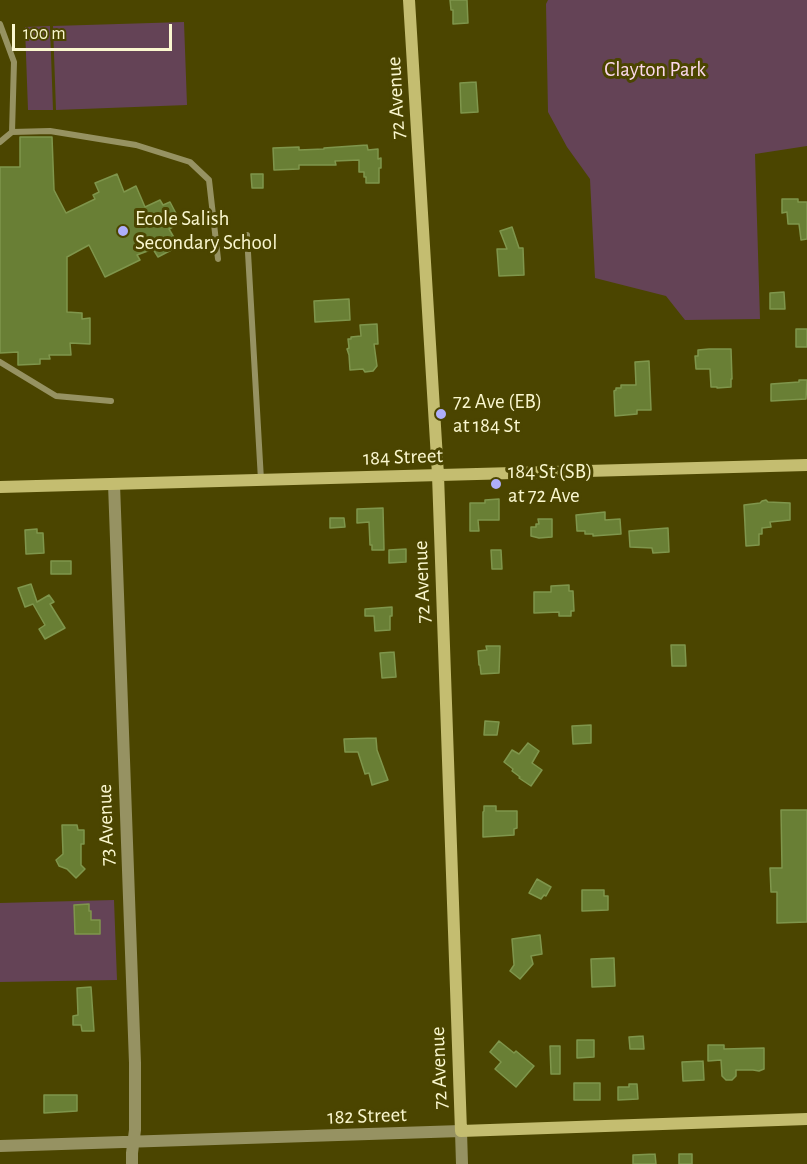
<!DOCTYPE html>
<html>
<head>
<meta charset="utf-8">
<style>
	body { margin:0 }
	#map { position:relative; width:807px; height:1164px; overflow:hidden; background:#4b4500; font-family:"Alegreya Sans",sans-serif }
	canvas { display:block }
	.scale { position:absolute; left:12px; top:24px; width:160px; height:27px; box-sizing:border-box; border:3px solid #faf7cf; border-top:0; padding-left:8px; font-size:18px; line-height:21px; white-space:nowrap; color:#faf7cf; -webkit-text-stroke:4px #4b4500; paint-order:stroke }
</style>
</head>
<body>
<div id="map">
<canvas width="807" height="1164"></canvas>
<div class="scale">100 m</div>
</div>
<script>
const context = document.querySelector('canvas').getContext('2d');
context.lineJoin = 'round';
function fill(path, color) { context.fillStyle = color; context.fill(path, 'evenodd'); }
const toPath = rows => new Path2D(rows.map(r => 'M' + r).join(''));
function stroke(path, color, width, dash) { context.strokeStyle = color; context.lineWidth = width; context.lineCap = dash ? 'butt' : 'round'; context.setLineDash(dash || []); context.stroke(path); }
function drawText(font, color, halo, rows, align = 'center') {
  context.font = font + ' "Alegreya Sans",sans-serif'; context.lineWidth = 6; context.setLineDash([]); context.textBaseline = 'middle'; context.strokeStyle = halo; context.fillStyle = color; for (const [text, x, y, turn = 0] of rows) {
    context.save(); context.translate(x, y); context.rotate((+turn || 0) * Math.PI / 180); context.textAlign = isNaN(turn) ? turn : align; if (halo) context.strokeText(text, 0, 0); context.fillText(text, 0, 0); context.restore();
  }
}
const green = toPath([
	[548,0,807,0,807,146,755,154,760,319,685,320,666,296,595,278,590,179,567,147,548,112,546,4],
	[184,22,187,105,56,110,53,26],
	[50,26,53,110,28,110,25,27],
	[114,900,117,980,0,982,0,903]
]);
const building = toPath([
	[450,0,467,0,468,23,453,24,453,10,451,10,450,0],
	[476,82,478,112,461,113,460,83,476,82],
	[20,137,52,137,54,190,66,213,95,199,93,195,99,192,95,183,117,174,124,192,136,186,145,207,160,200,163,205,170,202,181,223,169,229,179,246,158,257,153,249,137,255,140,260,105,277,89,245,67,257,67,312,82,313,82,319,90,318,90,344,70,343,71,355,49,355,50,359,40,359,40,364,18,365,18,352,0,353,0,167,20,167,20,137],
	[367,145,368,150,378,149,378,159,381,158,381,168,379,168,379,183,366,183,366,177,364,177,364,172,359,172,359,160,335,161,336,165,299,165,299,169,274,170,273,148,299,147,299,150,324,149,324,148,367,145],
	[251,174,263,174,263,188,252,188,251,174],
	[782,199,798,199,798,202,807,202,807,239,801,240,799,224,788,224,787,212,782,213,782,199],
	[512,227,519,248,523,248,524,275,499,276,497,249,507,249,500,231,512,227],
	[784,292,785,309,770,309,770,293,784,292],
	[349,299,350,320,315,322,314,301,349,299],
	[377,324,378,344,374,344,377,366,373,371,365,372,363,369,350,370,349,355,347,349,349,348,348,339,351,339,351,337,361,336,360,325,377,324],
	[796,329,807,329,807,347,796,347,796,329],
	[709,349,731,349,732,379,731,379,731,387,717,388,717,387,711,387,710,369,696,369,695,356,698,356,698,350,709,349],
	[649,361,651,410,637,410,637,414,615,416,614,391,616,390,616,388,621,388,621,385,636,385,635,362,649,361],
	[799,380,807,380,806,399,771,401,771,384,799,382,799,380],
	[499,499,499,520,478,520,479,531,470,531,470,503,485,503,485,500,499,499],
	[766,500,768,502,790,503,790,520,770,522,771,527,762,528,762,534,759,534,759,545,746,546,744,505,760,503,762,501,766,500],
	[383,508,384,550,372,550,372,545,370,545,369,522,357,523,357,509,383,508],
	[605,512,605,520,620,519,621,534,593,536,593,534,585,534,585,531,577,531,576,515,605,512],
	[330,518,344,518,345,527,330,528,330,518],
	[538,519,552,519,552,537,539,538,531,536,531,527,536,527,536,524,539,524,538,519],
	[668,528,669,552,653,553,652,548,630,547,629,531,668,528],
	[37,529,37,533,43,533,44,553,26,554,25,530,37,529],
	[406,549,406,562,389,563,389,550,406,549],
	[491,550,501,550,502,569,492,569,491,550],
	[51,561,71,561,71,574,51,574,51,561],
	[31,584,37,602,49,595,54,602,50,604,65,628,45,639,39,629,45,625,33,604,25,607,18,588,31,584],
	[569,585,569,591,573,591,574,611,571,611,571,616,559,616,559,612,534,613,534,592,551,592,551,586,569,585],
	[392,607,392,616,390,616,390,630,375,631,374,616,365,616,365,609,392,607],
	[671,645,685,645,686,666,672,666,671,645],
	[486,646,500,646,499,673,481,674,480,665,479,665,478,651,487,650,486,646],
	[394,652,396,677,382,678,380,653,394,652],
	[485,721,499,722,497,735,484,735,485,721],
	[591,725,591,743,573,744,572,726,591,725],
	[376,738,377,750,388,780,372,785,369,773,365,774,358,752,345,752,344,739,376,738],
	[528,743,539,751,532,763,542,770,531,786,519,778,520,777,512,771,513,769,504,762,512,750,519,754,528,743],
	[484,806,496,806,496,811,517,811,517,828,514,829,514,835,483,837,483,812,484,811,484,806],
	[781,810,807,810,807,922,777,923,777,892,771,892,770,868,782,868,781,810],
	[62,825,77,825,78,830,84,830,84,844,81,844,81,865,85,869,76,878,67,869,59,866,56,860,63,854,62,825],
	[537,879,551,887,546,896,544,895,541,899,529,893,537,879],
	[582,890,604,890,604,896,608,896,608,910,582,911,582,890],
	[89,904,89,911,91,911,91,920,100,920,100,934,75,934,74,905,89,904],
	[540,935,542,954,531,956,533,964,520,979,510,971,514,965,512,939,540,935],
	[614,958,615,986,592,987,591,959,614,958],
	[91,987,94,1031,82,1031,81,1025,73,1025,73,1016,78,1015,77,988,91,987],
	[643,1036,644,1049,630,1049,629,1037,643,1036],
	[577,1040,594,1040,594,1057,577,1058,577,1040],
	[499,1041,514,1053,516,1051,534,1066,516,1087,495,1069,501,1062,490,1052,499,1041],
	[708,1045,724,1045,724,1049,764,1048,764,1069,759,1071,753,1070,736,1070,736,1076,732,1080,726,1080,722,1076,721,1060,708,1061,708,1045],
	[550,1046,560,1046,560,1074,551,1074,550,1046],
	[703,1061,704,1080,683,1081,682,1062,703,1061],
	[574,1083,600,1083,600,1100,574,1100,574,1083],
	[629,1084,637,1084,638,1099,618,1100,618,1087,629,1087,629,1084],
	[44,1095,77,1095,77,1111,44,1113,44,1095],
	[655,1154,656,1164,633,1164,633,1155,655,1154],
	[679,1154,692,1154,692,1164,679,1164,679,1154]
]);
const lane = toPath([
	[0,24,14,62,12,132],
	[0,142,12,132,50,131,136,145,190,162,209,180,218,259],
	[247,235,261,480],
	[0,362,56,396,111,401]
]);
const street = toPath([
	[114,484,135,1063,135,1130,132,1153,132,1164],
	[0,1146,461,1131,462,1164]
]);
const secondary = toPath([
	[409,0,438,475,461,1131,807,1119],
	[0,487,807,465]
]);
const markers = [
	[123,231,6,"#aeaefa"],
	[441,414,6,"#aeaefa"],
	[496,484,6,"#aeaefa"]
];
const parkNames = [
	["Clayton Park",655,70]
];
const streetNames = [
	["72 Avenue",396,98,-93],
	["184 Street",403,457,-2],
	["72 Avenue",422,582,-92],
	["73 Avenue",106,825,-92],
	["72 Avenue",439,1068,-92],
	["182 Street",367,1116,-2]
];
const poiNames = [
	["Ecole Salish",135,219],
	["Secondary School",135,243],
	["72 Ave (EB)",453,402],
	["at 184 St",453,426],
	["184 St (SB)",508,472],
	["at 72 Ave",508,496]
];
fill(green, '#644356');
fill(building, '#697f35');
stroke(building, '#7f964c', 1.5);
stroke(lane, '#969262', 6);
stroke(street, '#969262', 12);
stroke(secondary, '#c4bd70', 12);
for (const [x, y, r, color] of markers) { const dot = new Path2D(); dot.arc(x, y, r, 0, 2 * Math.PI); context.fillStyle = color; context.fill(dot); stroke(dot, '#4b4500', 2); }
drawText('21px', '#fcd8ec', '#4b4500', parkNames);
drawText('21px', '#faf7cf', '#4b4500', streetNames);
drawText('21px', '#faf7cf', '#4b4500', poiNames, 'left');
</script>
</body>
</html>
